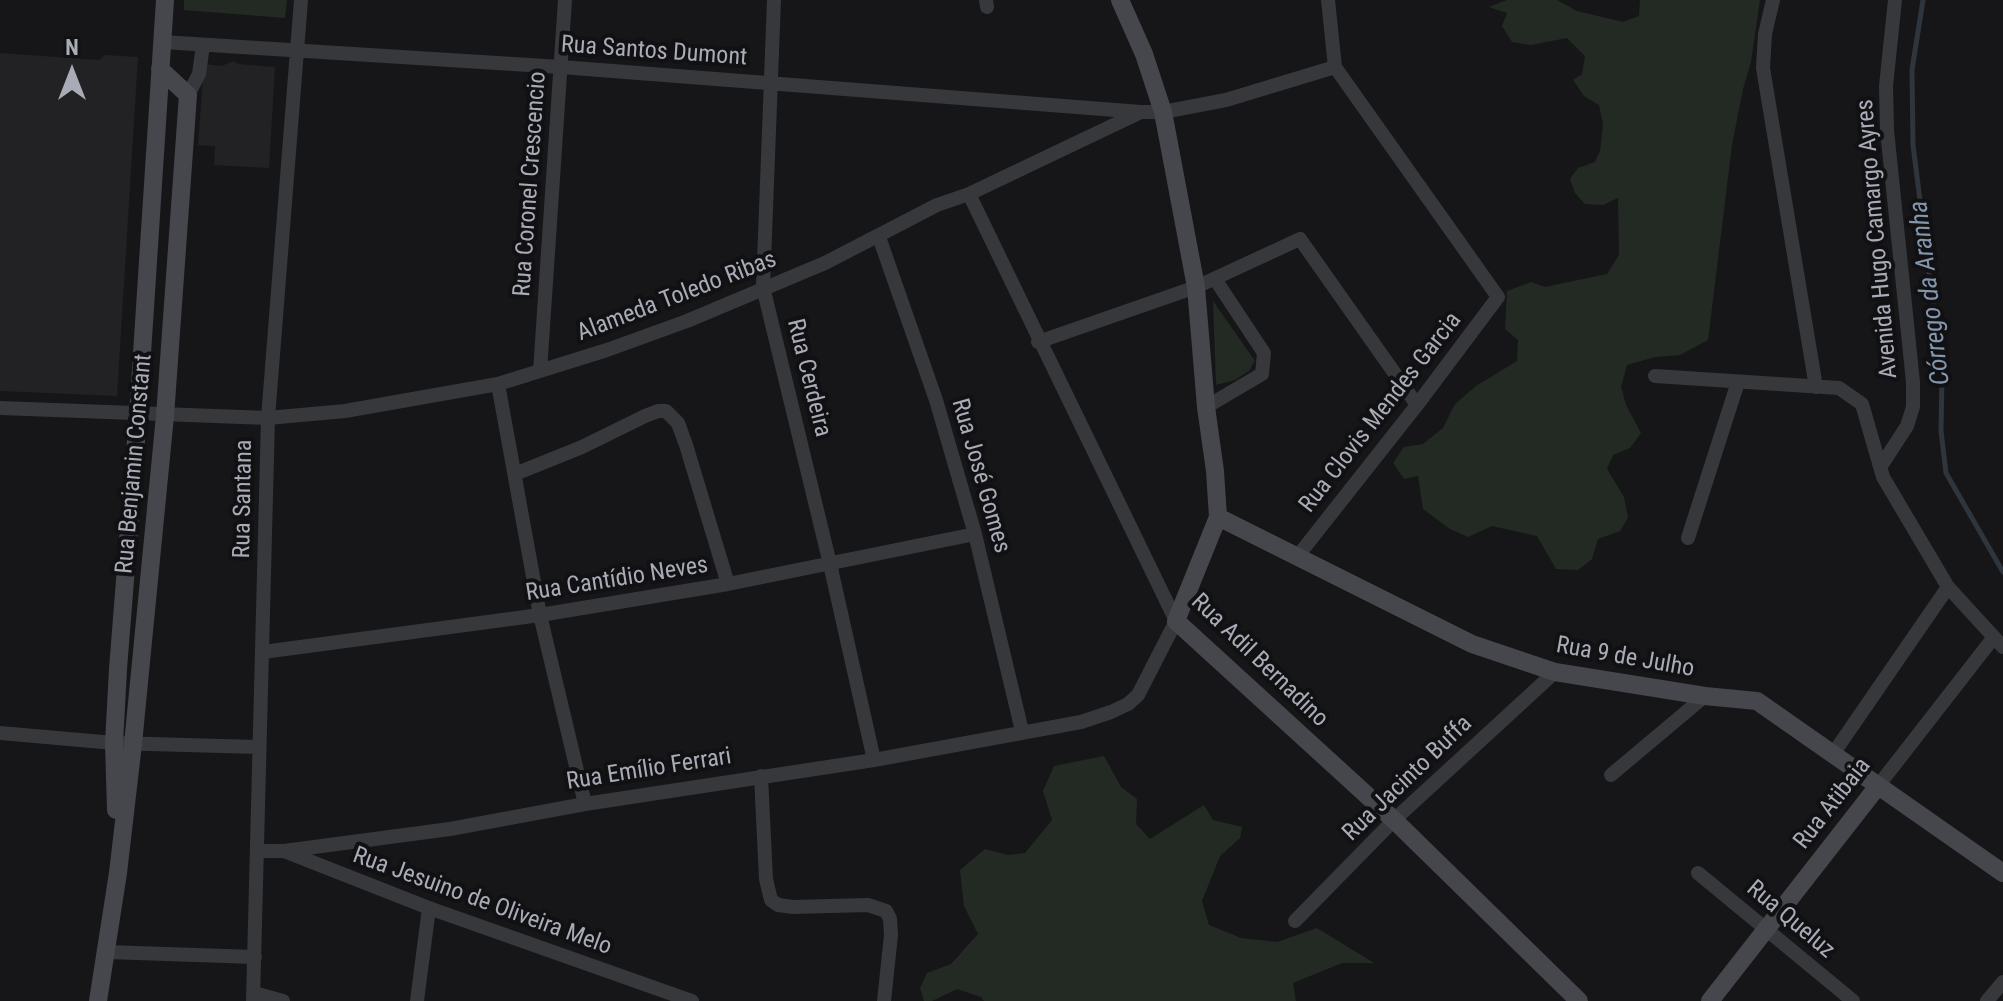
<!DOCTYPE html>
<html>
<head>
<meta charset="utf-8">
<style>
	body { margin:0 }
	#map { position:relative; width:2003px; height:1001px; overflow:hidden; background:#161618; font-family:"Roboto Condensed",sans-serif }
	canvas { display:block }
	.north { position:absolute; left:32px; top:32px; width:80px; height:80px; -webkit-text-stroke:6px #111113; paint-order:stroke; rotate:0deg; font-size:22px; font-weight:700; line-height:32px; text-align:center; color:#a9acb7 }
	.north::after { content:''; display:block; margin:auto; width:28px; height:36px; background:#a9acb7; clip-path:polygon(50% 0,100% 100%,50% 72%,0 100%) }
</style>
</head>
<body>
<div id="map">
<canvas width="2003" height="1001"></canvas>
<div class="north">N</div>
</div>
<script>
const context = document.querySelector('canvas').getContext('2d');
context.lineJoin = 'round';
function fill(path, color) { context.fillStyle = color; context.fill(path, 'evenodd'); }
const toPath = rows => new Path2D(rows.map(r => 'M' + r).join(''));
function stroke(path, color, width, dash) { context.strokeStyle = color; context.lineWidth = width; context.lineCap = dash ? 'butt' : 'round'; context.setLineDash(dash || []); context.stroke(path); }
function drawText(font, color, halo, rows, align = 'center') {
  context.font = font + ' "Roboto Condensed",sans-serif'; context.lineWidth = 8; context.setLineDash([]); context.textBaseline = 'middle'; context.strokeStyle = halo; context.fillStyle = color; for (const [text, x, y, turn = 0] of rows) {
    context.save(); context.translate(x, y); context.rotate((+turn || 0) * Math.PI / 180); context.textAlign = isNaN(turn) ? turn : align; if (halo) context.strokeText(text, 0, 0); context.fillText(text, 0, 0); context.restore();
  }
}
const built = toPath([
	[0,53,99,60,105,55,138,57,117,396,0,391],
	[233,61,238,64,275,67,269,168,214,165,215,146,198,145,204,64,222,66]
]);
const green = toPath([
	[184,0,287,0,285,18,184,10],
	[1507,0,1557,0,1577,11,1623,22,1639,16,1640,0,1760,0,1751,62,1743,89,1732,145,1708,340,1680,355,1655,357,1627,365,1621,387,1626,405,1641,433,1630,448,1613,455,1607,469,1624,497,1628,518,1620,531,1598,539,1592,559,1578,570,1556,569,1537,536,1492,526,1468,537,1450,529,1423,509,1418,476,1404,479,1393,463,1404,447,1423,444,1443,428,1455,404,1476,386,1517,361,1518,340,1505,329,1507,291,1531,282,1545,287,1607,274,1619,255,1618,198,1603,205,1585,204,1575,193,1570,179,1578,168,1595,162,1600,151,1603,124,1599,105,1584,96,1573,80,1582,74,1585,56,1567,38,1531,45,1512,42,1502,26,1507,13,1489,7],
	[1213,301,1255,361,1249,371,1235,380,1216,385],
	[1104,756,1121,787,1137,799,1136,824,1150,839,1204,805,1213,820,1242,827,1240,838,1220,856,1202,901,1209,925,1241,938,1277,942,1317,928,1374,963,1342,963,1293,983,1296,1001,984,1001,981,997,957,989,932,1001,924,1001,920,988,927,973,951,964,978,934,964,906,960,870,985,849,1008,855,1025,853,1052,820,1043,791,1054,766]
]);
const stream = toPath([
	[1923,0,1912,70,1913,145,1942,375,1941,431,1946,473,2003,572]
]);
const minor = toPath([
	[774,0,763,287,830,564,874,760],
	[986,0,987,7],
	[1328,0,1335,67],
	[1773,0,1765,34,1763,68,1816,387],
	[162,42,561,67,1141,112,1163,112,1226,100,1335,67],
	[188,95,199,74,203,45],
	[879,237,936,400,975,534,1022,731],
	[1038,342,1196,287,1300,239,1417,405],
	[540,371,565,0],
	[1655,376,1839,388,1862,404,1883,477,1948,587,2003,647],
	[498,384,540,615,585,804],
	[1206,407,1262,374,1264,353,1215,279],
	[0,408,268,418,345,411,498,384,607,350,687,321,825,263,937,205,969,194,1141,112],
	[1881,466,1907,426,1913,407,1913,382,1887,130,1886,86,1895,0],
	[515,474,582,447,645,416,658,411,666,411,678,423,686,445,728,584],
	[1688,538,1738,382],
	[1297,557,1417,405,1498,297,1335,67],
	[263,652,540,615,728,584,975,534],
	[0,733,114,743,258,747],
	[1833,754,1948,587],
	[1611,775,1705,696],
	[761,776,766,879,771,900,778,905,793,907,868,905,886,911,890,919,891,935,884,1001],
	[1878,786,1994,637],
	[257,851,284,851,429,908,692,1001],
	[284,851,450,829,585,804,874,760,1081,722,1111,712,1128,704,1138,695,1176,621,969,194],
	[1698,873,1853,1001],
	[1295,921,1394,820,1555,672],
	[107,952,255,957],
	[254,993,283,1001],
	[253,1001,268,418,301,0],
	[417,1001,429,908],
	[1987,1001,2003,982]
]);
const secondary = toPath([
	[1120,0,1144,54,1163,112,1196,287,1206,407,1215,471,1218,517,1176,621,1394,820,1579,1001],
	[1218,517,1472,644,1555,672,1705,696,1757,701,2003,873],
	[116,810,114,743,118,669,138,415,165,0],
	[98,1001,118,873,133,744,165,416,188,95,160,69],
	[1710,1001,1878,786]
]);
const streetNames = [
	["Rua Santos Dumont",654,52,4],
	["Rua Coronel Crescencio",531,184,-86],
	["Avenida Hugo Camargo Ayres",1878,239,-95],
	["Alameda Toledo Ribas",677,297,-21],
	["Rua Cerdeira",808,378,76],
	["Rua Clovis Mendes Garcia",1381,413,-52],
	["Rua Benjamin Constant",135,464,-85],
	["Rua José Gomes",980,476,74],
	["Rua Santana",244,499,-89],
	["Rua Cantídio Neves",617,580,-9],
	["Rua 9 de Julho",1625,658,10],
	["Rua Adil Bernadino",1259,661,44],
	["Rua Emílio Ferrari",649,770,-9],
	["Rua Jacinto Buffa",1408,779,-44],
	["Rua Atibaia",1833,804,-52],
	["Rua Jesuino de Oliveira Melo",482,902,20],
	["Rua Queluz",1790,920,40]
];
const waterNames = [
	["Córrego da Aranha",1931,293,-97]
];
fill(built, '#222225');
fill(green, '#232a24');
stroke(stream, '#2f353d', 5);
stroke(minor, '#37383c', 14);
stroke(secondary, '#46474c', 18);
drawText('24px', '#a9acb7', '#111113', streetNames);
drawText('italic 26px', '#8396ae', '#111113', waterNames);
</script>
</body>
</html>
